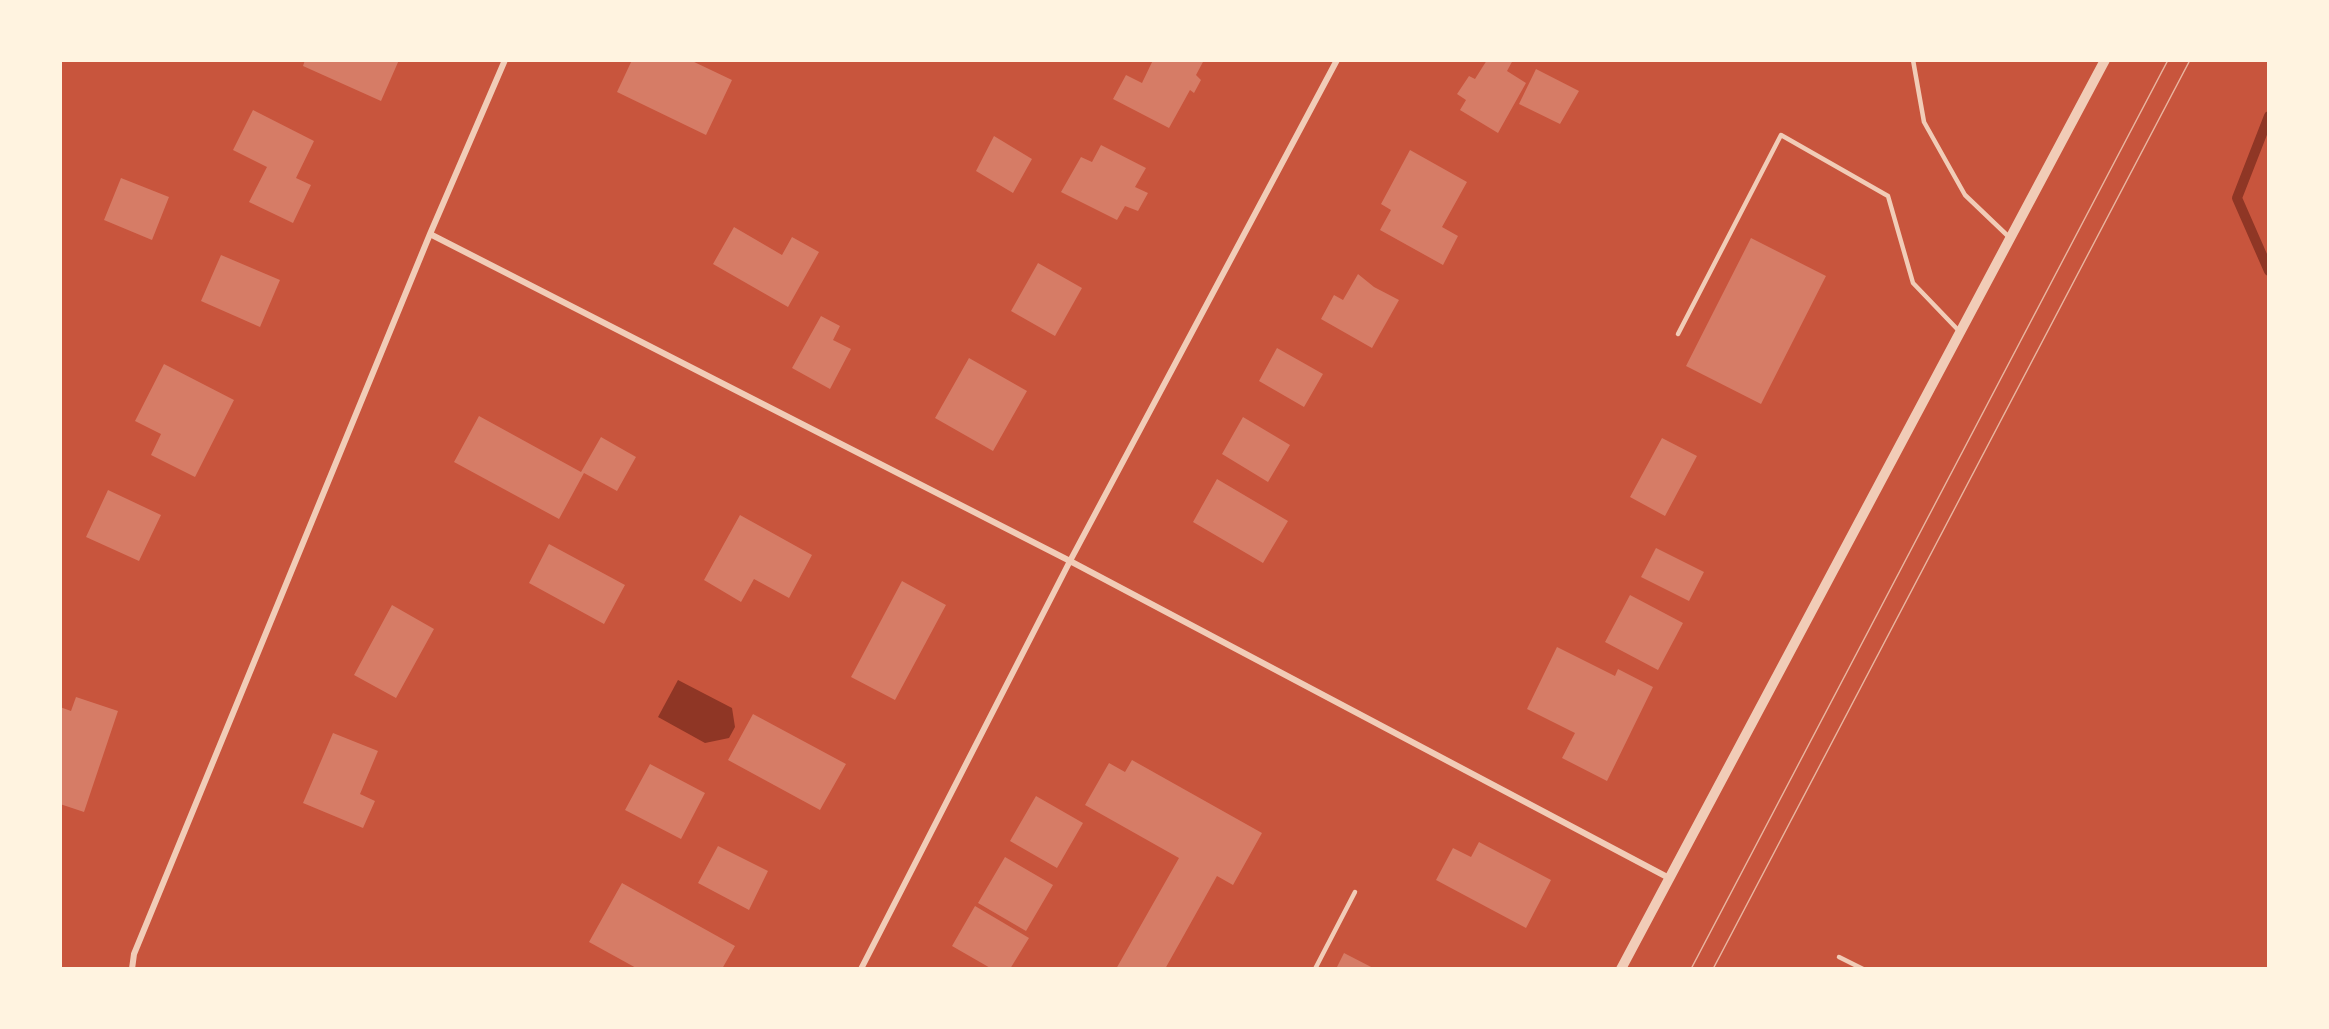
<!DOCTYPE html>
<html>
<head>
<meta charset="utf-8">
<style>
	body { margin:0 }
	#map { position:relative; width:2329px; height:1029px; overflow:hidden; background:#c8553d; font-family:"Asap Condensed",sans-serif }
	canvas { display:block }
	.frame { position:absolute; inset:0; border:62px solid #fff3e0; pointer-events:none }
</style>
</head>
<body>
<div id="map">
<canvas width="2329" height="1029"></canvas>
<div class="frame"></div>
</div>
<script>
const context = document.querySelector('canvas').getContext('2d');
context.lineJoin = 'round';
function fill(path, color) { context.fillStyle = color; context.fill(path, 'evenodd'); }
const toPath = rows => new Path2D(rows.map(r => 'M' + r).join(''));
function stroke(path, color, width, dash) { context.strokeStyle = color; context.lineWidth = width; context.lineCap = dash ? 'butt' : 'round'; context.setLineDash(dash || []); context.stroke(path); }
const water = toPath([
	[678,680,732,708,735,727,729,738,705,743,658,717]
]);
const stream = toPath([
	[2269,116,2237,198,2269,271]
]);
const building = toPath([
	[305,60,399,60,381,101,303,66],
	[632,60,690,60,732,80,706,135,617,92],
	[1153,60,1204,60,1196,75,1201,80,1194,93,1190,90,1169,128,1113,99,1126,75,1142,83],
	[1487,60,1513,60,1507,71,1526,83,1498,133,1460,110,1466,100,1457,94,1469,76,1475,79],
	[1536,69,1579,91,1560,124,1519,104],
	[253,110,314,141,296,178,311,185,293,223,249,202,267,167,233,150],
	[994,136,1032,159,1013,193,976,171],
	[1101,145,1146,168,1135,187,1148,193,1138,211,1125,206,1117,220,1061,192,1081,157,1092,162],
	[1410,150,1467,182,1442,227,1458,236,1443,265,1380,230,1391,210,1381,204],
	[121,178,169,197,152,240,104,220],
	[734,227,782,255,792,237,819,252,788,307,713,264],
	[1751,238,1826,276,1761,404,1686,366],
	[221,255,280,280,260,327,201,301],
	[1038,263,1082,288,1055,336,1011,311],
	[1358,274,1374,287,1399,300,1372,348,1321,319,1334,295,1343,300],
	[821,316,840,326,833,340,851,349,830,389,792,368],
	[1277,348,1323,374,1304,407,1259,381],
	[969,358,1027,391,993,451,935,418],
	[164,364,234,400,195,477,151,455,161,434,135,421],
	[479,416,581,472,601,437,636,457,617,491,584,473,559,519,454,462],
	[1243,417,1290,445,1268,482,1222,454],
	[1662,438,1697,456,1665,516,1630,497],
	[1217,479,1288,521,1263,563,1193,522],
	[108,490,161,515,139,561,86,537],
	[740,515,812,555,789,598,754,579,741,602,704,580],
	[549,544,625,585,604,624,529,583],
	[1656,548,1704,572,1689,601,1641,577],
	[902,581,946,605,895,700,851,677],
	[1630,595,1683,623,1658,670,1605,642],
	[392,605,434,629,396,698,354,675],
	[1557,647,1615,676,1618,669,1653,687,1607,781,1562,758,1575,733,1527,709],
	[76,697,118,711,84,812,60,804,60,707,71,711],
	[753,714,846,764,820,810,728,760],
	[333,733,378,751,360,794,375,801,363,828,303,803],
	[1132,760,1262,833,1233,885,1217,876,1165,969,1116,969,1179,858,1085,805,1109,763,1125,772],
	[650,764,705,793,681,839,625,810],
	[1036,796,1083,823,1057,868,1010,841],
	[1479,842,1551,880,1526,928,1436,880,1453,848,1471,857],
	[718,846,768,871,749,910,698,883],
	[1005,857,1053,885,1026,931,978,903],
	[622,883,735,946,722,969,638,969,589,942],
	[975,906,1029,938,1010,969,992,969,952,946],
	[1344,953,1375,969,1336,969]
]);
const service = toPath([
	[1913,60,1924,122,1965,195,2010,238],
	[1678,334,1781,135,1888,196,1913,283,1960,332],
	[1839,957,1863,969],
	[1315,969,1355,892]
]);
const minor = toPath([
	[430,234,1070,561,1669,878],
	[132,969,134,954,430,234,505,60],
	[861,969,1070,561,1337,60]
]);
const tertiary = toPath([
	[1621,969,2105,60]
]);
const tram = toPath([
	[1691,969,2168,60],
	[1713,969,2190,60]
]);
fill(water, '#8f3625');
stroke(stream, '#8f3625', 10);
fill(building, '#d67c66');
stroke(service, '#f1ccb7', 4.5);
stroke(minor, '#f1ccb7', 6);
stroke(tertiary, '#f1ccb7', 10);
stroke(tram, '#e9b49f', 1.5);
</script>
</body>
</html>
